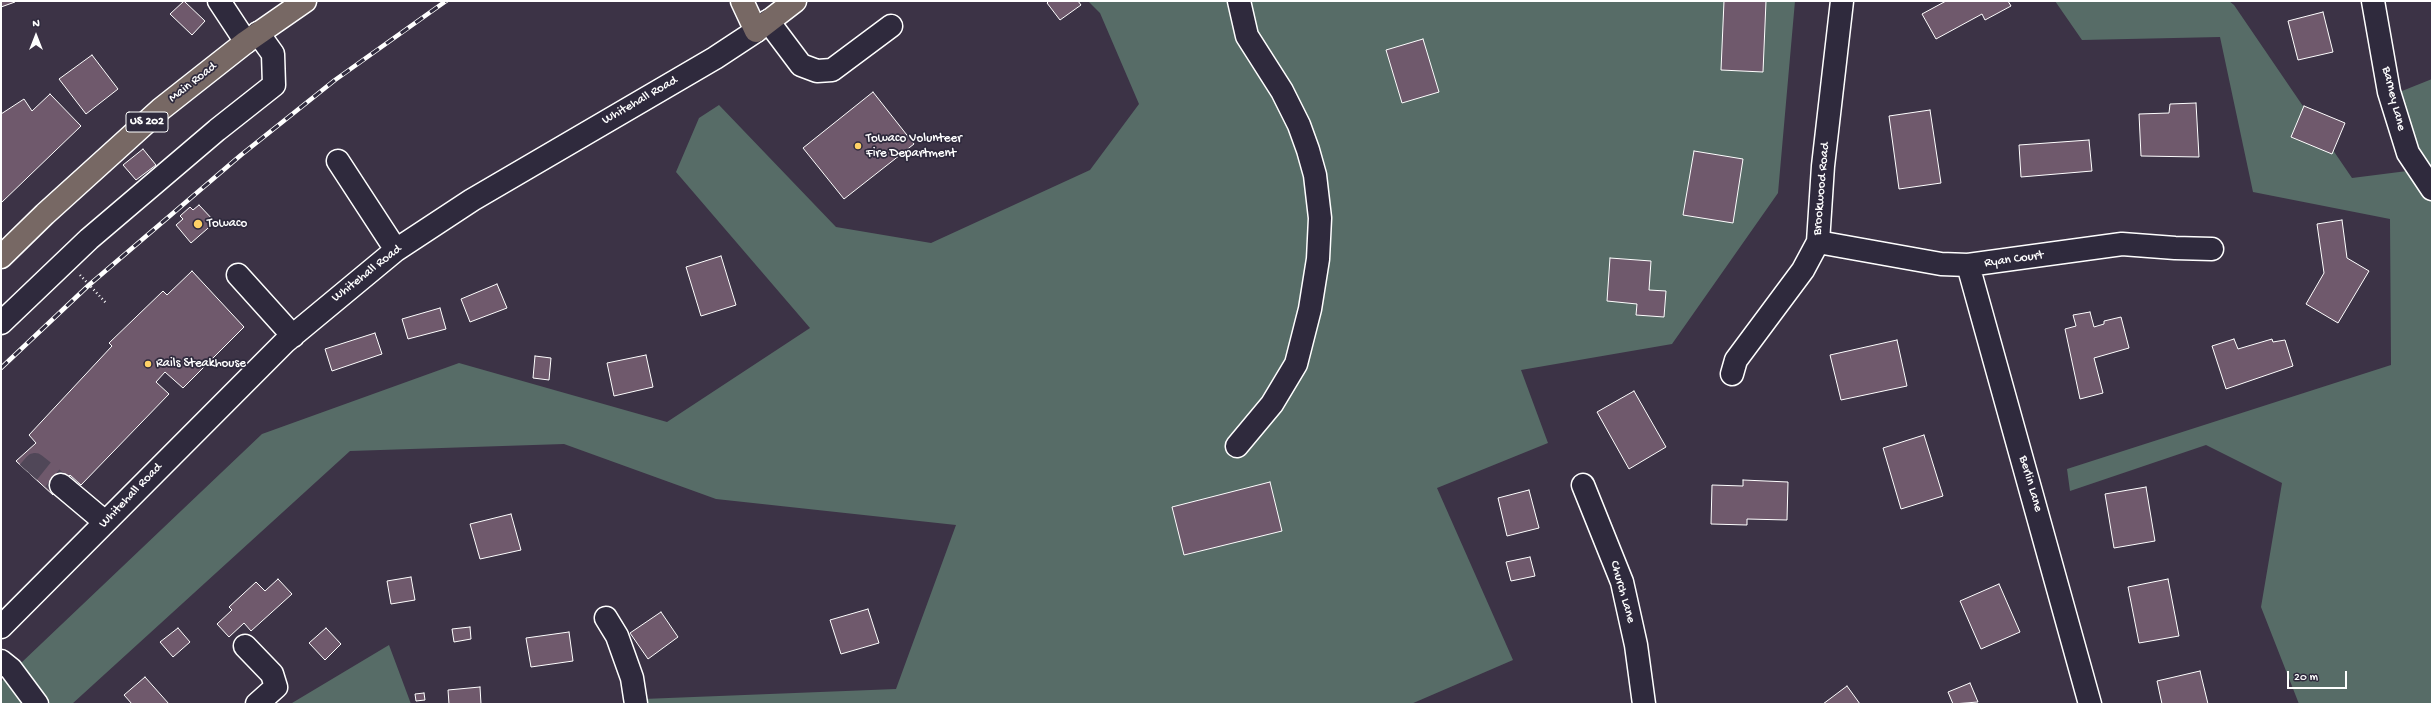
<!DOCTYPE html>
<html>
<head>
<meta charset="utf-8">
<style>
	body { margin:0 }
	#map { position:relative; width:2433px; height:705px; overflow:hidden; background:#3c3346; font-family:"Gochi Hand",sans-serif }
	canvas { display:block }
	.frame { position:absolute; inset:0; border:2px solid #fff; pointer-events:none }
	.north { position:absolute; left:16px; top:16px; width:40px; height:40px; -webkit-text-stroke:3px #2f2a3d; paint-order:stroke; rotate:0deg; font-size:11px; font-weight:700; line-height:16px; text-align:center; color:#fff }
	.north::after { content:''; display:block; margin:auto; width:14px; height:18px; background:#fff; clip-path:polygon(50% 0,100% 100%,50% 72%,0 100%) }
	.scale { position:absolute; left:2287px; top:671px; width:60px; height:18px; box-sizing:border-box; border:2px solid #fff; border-top:0; padding-left:5px; font-size:12px; line-height:14px; white-space:nowrap; color:#fff; -webkit-text-stroke:3px #2f2a3d; paint-order:stroke }
</style>
</head>
<body>
<div id="map">
<canvas width="2433" height="705"></canvas>
<div class="frame"></div>
<div class="north">N</div>
<div class="scale">20 m</div>
</div>
<script>
const context = document.querySelector('canvas').getContext('2d');
context.lineJoin = 'round';
function fill(path, color) { context.fillStyle = color; context.fill(path, 'evenodd'); }
const toPath = rows => new Path2D(rows.map(r => 'M' + r).join(''));
function stroke(path, color, width, dash) { context.strokeStyle = color; context.lineWidth = width; context.lineCap = dash ? 'butt' : 'round'; context.setLineDash(dash || []); context.stroke(path); }
function drawText(font, color, halo, rows, align = 'center') {
  context.font = font + ' "Gochi Hand",sans-serif'; context.lineWidth = 3.5; context.setLineDash([]); context.textBaseline = 'middle'; context.strokeStyle = halo; context.fillStyle = color; for (const [text, x, y, turn = 0] of rows) {
    context.save(); context.translate(x, y); context.rotate((+turn || 0) * Math.PI / 180); context.textAlign = isNaN(turn) ? turn : align; if (halo) context.strokeText(text, 0, 0); context.fillText(text, 0, 0); context.restore();
  }
}
const green = toPath([
	[1088,1,1795,1,1778,193,1672,344,1521,370,1548,443,1437,488,1513,660,1411,704,644,704,643,699,896,689,956,525,716,499,564,444,350,451,72,704,1,704,1,682,262,434,459,363,667,422,810,328,676,172,699,118,719,105,836,227,931,243,1090,170,1139,104,1100,13],
	[2055,1,2229,1,2234,5,2352,178,2415,170,2392,95,2432,79,2432,704,2299,704,2261,607,2282,483,2206,445,2070,491,2067,469,2391,365,2390,219,2253,192,2220,37,2082,40],
	[389,645,411,704,292,703]
]);
const building = toPath([
	[1,1,15,1,15,2,1,7,1,1],
	[184,1,205,21,192,35,170,14,184,1],
	[1049,1,1078,1,1081,5,1060,20,1047,3,1049,1],
	[1724,1,1766,1,1763,72,1721,70,1724,1],
	[1946,1,2008,1,2011,6,1985,20,1982,14,1936,39,1922,14,1946,1],
	[2323,12,2333,52,2298,60,2288,21,2323,12],
	[1423,39,1439,92,1402,103,1386,50,1423,39],
	[92,55,118,89,86,114,59,79,92,55],
	[873,92,914,144,844,199,803,148,873,92],
	[50,94,81,126,1,203,1,114,24,99,32,111,50,94],
	[2196,103,2199,157,2141,156,2139,114,2169,113,2170,104,2196,103],
	[2304,106,2345,123,2332,154,2291,137,2304,106],
	[1930,110,1941,183,1899,189,1889,116,1930,110],
	[2089,140,2092,171,2021,177,2019,145,2089,140],
	[143,149,156,165,136,180,123,165,143,149],
	[1694,151,1743,159,1733,223,1683,215,1694,151],
	[199,205,215,222,191,243,176,225,183,219,180,216,190,207,193,210,199,205],
	[2342,220,2347,258,2369,271,2338,323,2306,304,2324,273,2317,224,2342,220],
	[721,256,736,305,701,316,686,267,721,256],
	[1610,258,1651,261,1649,290,1666,291,1664,317,1636,315,1637,304,1607,301,1610,258],
	[192,271,244,327,183,388,165,372,156,382,169,394,81,485,70,475,53,495,16,461,36,443,29,435,112,346,109,343,163,291,167,295,192,271],
	[497,284,507,308,470,322,461,299,497,284],
	[440,308,446,329,408,339,402,319,440,308],
	[2090,312,2094,327,2104,324,2104,321,2121,317,2129,348,2094,358,2103,393,2080,399,2065,329,2076,326,2073,315,2090,312],
	[375,333,382,354,332,371,325,349,375,333],
	[2234,339,2238,349,2272,339,2273,342,2285,340,2293,366,2226,389,2212,346,2234,339],
	[1897,340,1907,386,1841,400,1830,355,1897,340],
	[646,355,653,387,614,396,607,363,646,355],
	[535,356,551,358,549,380,533,378,535,356],
	[1634,391,1666,447,1629,469,1597,412,1634,391],
	[1924,435,1943,496,1901,509,1883,448,1924,435],
	[1743,480,1788,482,1787,520,1747,519,1747,525,1711,524,1712,485,1743,486,1743,480],
	[1270,482,1282,531,1184,555,1172,507,1270,482],
	[2146,487,2155,541,2114,548,2105,494,2146,487],
	[1529,490,1539,528,1507,536,1498,498,1529,490],
	[511,514,521,550,480,559,470,524,511,514],
	[1530,557,1535,576,1511,581,1506,562,1530,557],
	[411,577,415,600,391,604,387,581,411,577],
	[278,579,292,594,251,631,244,623,229,637,217,624,232,610,229,607,256,582,265,591,278,579],
	[2168,579,2179,636,2139,643,2128,587,2168,579],
	[1999,584,2020,632,1981,649,1960,601,1999,584],
	[868,609,879,643,841,654,830,620,868,609],
	[661,612,678,637,648,659,630,633,661,612],
	[470,627,471,639,454,642,452,629,470,627],
	[178,628,190,642,173,657,160,642,178,628],
	[326,628,341,644,325,660,309,643,326,628],
	[569,632,573,661,531,667,526,638,569,632],
	[2200,671,2208,704,2162,704,2157,681,2200,671],
	[145,677,169,704,132,704,124,695,145,677],
	[1970,683,1978,702,1953,704,1948,692,1970,683],
	[1847,686,1860,704,1823,704,1847,686],
	[480,687,481,704,449,704,448,690,480,687],
	[424,693,425,700,416,701,415,694,424,693]
]);
const minorTunnel = toPath([
	[28,472,35,464,61,485]
]);
const path = toPath([
	[80,275,107,304]
]);
const minor = toPath([
	[219,1,246,42],
	[2373,1,2389,92,2408,153,2432,189],
	[768,21,801,65,817,71,832,70,891,26],
	[338,161,396,250],
	[1818,242,1941,264,1968,265,2122,244,2175,248,2212,249],
	[1968,265,2090,704],
	[238,275,293,336],
	[1,323,89,239,217,130,274,85,273,54,258,33],
	[1732,374,1736,360,1803,270,1818,242,1823,166,1842,1],
	[1237,446,1272,404,1296,364,1310,309,1318,259,1320,218,1315,175,1308,150,1299,125,1282,91,1247,36,1239,1],
	[61,485,105,522],
	[1583,485,1622,582,1636,645,1644,704],
	[606,618,617,636,632,678,636,704],
	[1,627,285,342,396,250,472,200,715,58,756,31],
	[245,646,272,674,276,687,257,704],
	[1,661,11,669,37,704]
]);
const major = toPath([
	[742,1,756,31,795,1],
	[1,257,45,214,161,109,246,42,305,1]
]);
const rail = toPath([
	[1,368,89,285,241,155,335,80,446,1]
]);
const markers = [
	[858,146,4,"#ffd166"],
	[198,224,5,"#ffd166"],
	[148,364,4,"#ffd166"]
];
const shields = [
	[147,122,42]
];
const shieldNames = [
	["US 202",147,122]
];
const streetNames = [
	["Main Road",193,83,-38],
	["Barney Lane",2393,99,76],
	["Whitehall Road",640,101,-30],
	["Brookwood Road",1822,189,-85],
	["Ryan Court",2014,260,-8],
	["Whitehall Road",367,274,-38],
	["Berlin Lane",2030,484,74],
	["Whitehall Road",131,496,-46],
	["Church Lane",1622,592,74]
];
const poiNames = [
	["Towaco Volunteer",866,139],
	["Fire Department",866,154],
	["Towaco",207,224],
	["Rails Steakhouse",156,364]
];
fill(green, '#576c67');
fill(building, '#6f596c');
stroke(building, '#fff', 1);
stroke(minorTunnel, '#504758', 22, [22, 11]);
stroke(minor, '#fff', 25);
stroke(major, '#fff', 25);
stroke(path, '#fff', 2.5, [1, 3]);
stroke(minor, '#2f2a3d', 22);
stroke(major, '#776864', 22);
stroke(rail, '#fff', 4.5);
stroke(rail, '#2f2a3d', 3, [9]);
for (const [x, y, r, color] of markers) { const dot = new Path2D(); dot.arc(x, y, r, 0, 2 * Math.PI); context.fillStyle = color; context.fill(dot); stroke(dot, '#2f2a3d', 1.5); }
for (const [x, y, w] of shields) { const box = new Path2D(); box.roundRect(x - w / 2, y - 10, w, 20, 3); context.fillStyle = '#2f2a3d'; context.fill(box); stroke(box, '#fff', 1); }
drawText('bold 12px', '#fff', null, shieldNames);
drawText('13px', '#fff', '#2f2a3d', streetNames);
drawText('13px', '#fff', '#2f2a3d', poiNames, 'left');
</script>
</body>
</html>
